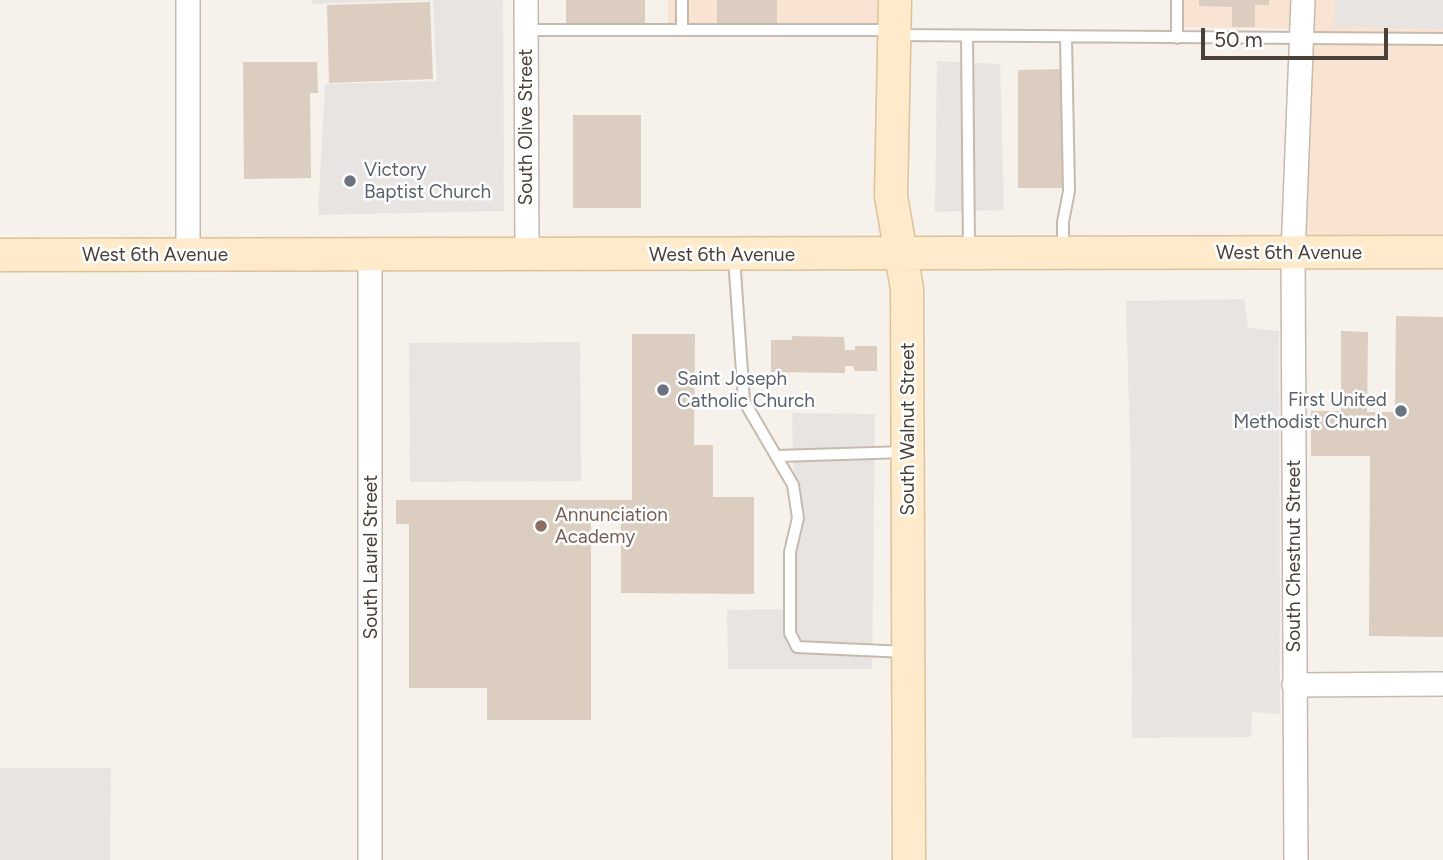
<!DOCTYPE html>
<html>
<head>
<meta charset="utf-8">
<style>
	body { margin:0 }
	#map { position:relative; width:1443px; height:860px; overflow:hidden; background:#f6f1ea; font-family:Figtree,sans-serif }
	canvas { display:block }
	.scale { position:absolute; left:1201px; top:28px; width:187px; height:32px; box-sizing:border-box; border:4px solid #4b4037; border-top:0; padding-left:9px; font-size:21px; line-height:24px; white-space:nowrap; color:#4b4037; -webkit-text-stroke:5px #fff; paint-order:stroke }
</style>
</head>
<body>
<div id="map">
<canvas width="1443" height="860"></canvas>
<div class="scale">50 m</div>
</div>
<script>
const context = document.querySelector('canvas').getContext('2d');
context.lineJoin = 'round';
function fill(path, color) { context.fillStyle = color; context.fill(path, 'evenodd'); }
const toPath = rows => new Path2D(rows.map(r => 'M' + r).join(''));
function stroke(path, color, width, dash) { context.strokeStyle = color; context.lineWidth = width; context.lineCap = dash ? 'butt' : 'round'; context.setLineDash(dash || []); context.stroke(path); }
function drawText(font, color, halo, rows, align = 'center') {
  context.font = font + ' Figtree,sans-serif'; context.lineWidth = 5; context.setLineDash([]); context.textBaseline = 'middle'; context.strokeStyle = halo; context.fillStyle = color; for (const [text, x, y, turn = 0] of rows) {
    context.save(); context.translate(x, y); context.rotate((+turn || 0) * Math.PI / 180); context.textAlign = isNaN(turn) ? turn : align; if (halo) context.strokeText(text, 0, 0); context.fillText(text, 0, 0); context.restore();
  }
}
const commercial = toPath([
	[668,0,889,0,889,26,668,24],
	[1177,0,1443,0,1443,236,1305,241,1309,29,1177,27]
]);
const parking = toPath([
	[312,0,503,0,504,211,318,215,325,84,437,81,433,0,312,4],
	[1335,0,1443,0,1443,29,1334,27],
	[937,61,1000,64,1004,210,935,212],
	[1244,299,1248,328,1279,331,1280,714,1252,712,1251,737,1132,738,1131,472,1126,301],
	[580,342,581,481,410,482,409,343],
	[792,413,875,414,872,669,728,669,727,610,797,609],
	[0,768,111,768,110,860,0,860]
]);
const building = toPath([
	[566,0,645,0,645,23,566,23],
	[717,0,777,0,777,23,717,23],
	[1199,0,1269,0,1269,5,1255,5,1255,27,1232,27,1232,7,1199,6],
	[430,2,433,79,329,83,327,5],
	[243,62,317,62,318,93,310,93,311,178,244,179],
	[1065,69,1066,188,1018,188,1018,70],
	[573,115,641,115,641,208,573,208],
	[1396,316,1443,317,1443,637,1369,636,1370,456,1311,456,1311,411,1341,411,1341,331,1368,332,1367,412,1395,412],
	[632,334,695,334,694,445,713,445,713,497,754,497,754,594,621,593,621,518,591,518,591,720,487,720,487,688,409,688,409,524,396,524,396,500,632,500],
	[792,336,844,337,845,350,855,350,855,346,877,346,877,371,854,371,854,366,845,366,845,373,771,372,771,340,792,340]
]);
const lane = toPath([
	[682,29,682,0],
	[526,30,891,30],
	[897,35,1443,39],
	[967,37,969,251],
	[1177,38,1177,0],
	[1063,251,1063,222,1069,191,1066,38],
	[734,257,744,401,793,485,798,518,790,552,790,633,797,647,906,652],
	[778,456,905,452]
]);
const street = toPath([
	[526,0,527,255],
	[188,255,188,0],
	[370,255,370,860],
	[1294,685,1443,684],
	[1296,860,1293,254,1303,0]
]);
const secondary = toPath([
	[895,0,891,196,907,289,909,860],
	[0,255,1443,252]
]);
const markers = [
	[350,181,7,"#6b7280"],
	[663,390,7,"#6b7280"],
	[1401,411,7,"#6b7280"],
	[541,526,7,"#8d6e63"]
];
const streetNames = [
	["South Olive Street",526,127,-90],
	["West 6th Avenue",1289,253],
	["West 6th Avenue",155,255],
	["West 6th Avenue",722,255],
	["South Walnut Street",908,429,-90],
	["South Chestnut Street",1294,556,-90],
	["South Laurel Street",371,557,-90]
];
const worshipNames = [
	["Victory",364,170],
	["Baptist Church",364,192],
	["Saint Joseph",677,379],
	["Catholic Church",677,401],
	["First United",1387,400,"right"],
	["Methodist Church",1387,422,"right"]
];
const educationNames = [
	["Annunciation",555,515],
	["Academy",555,537]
];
fill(commercial, '#f9e4d4');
fill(parking, '#e8e4e2');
fill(building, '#dccdc1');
stroke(lane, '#c6baae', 14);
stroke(street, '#c6baae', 26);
stroke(secondary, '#ddc198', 35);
stroke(lane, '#fff', 10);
stroke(street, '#fff', 23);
stroke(secondary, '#ffebcb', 32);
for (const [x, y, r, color] of markers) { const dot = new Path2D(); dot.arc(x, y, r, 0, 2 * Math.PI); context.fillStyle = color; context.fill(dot); stroke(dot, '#fff', 2.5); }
drawText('19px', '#4b4037', '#fff', streetNames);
drawText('19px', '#5b616d', '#fff', worshipNames, 'left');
drawText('19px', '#785e54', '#fff', educationNames, 'left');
</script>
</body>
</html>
